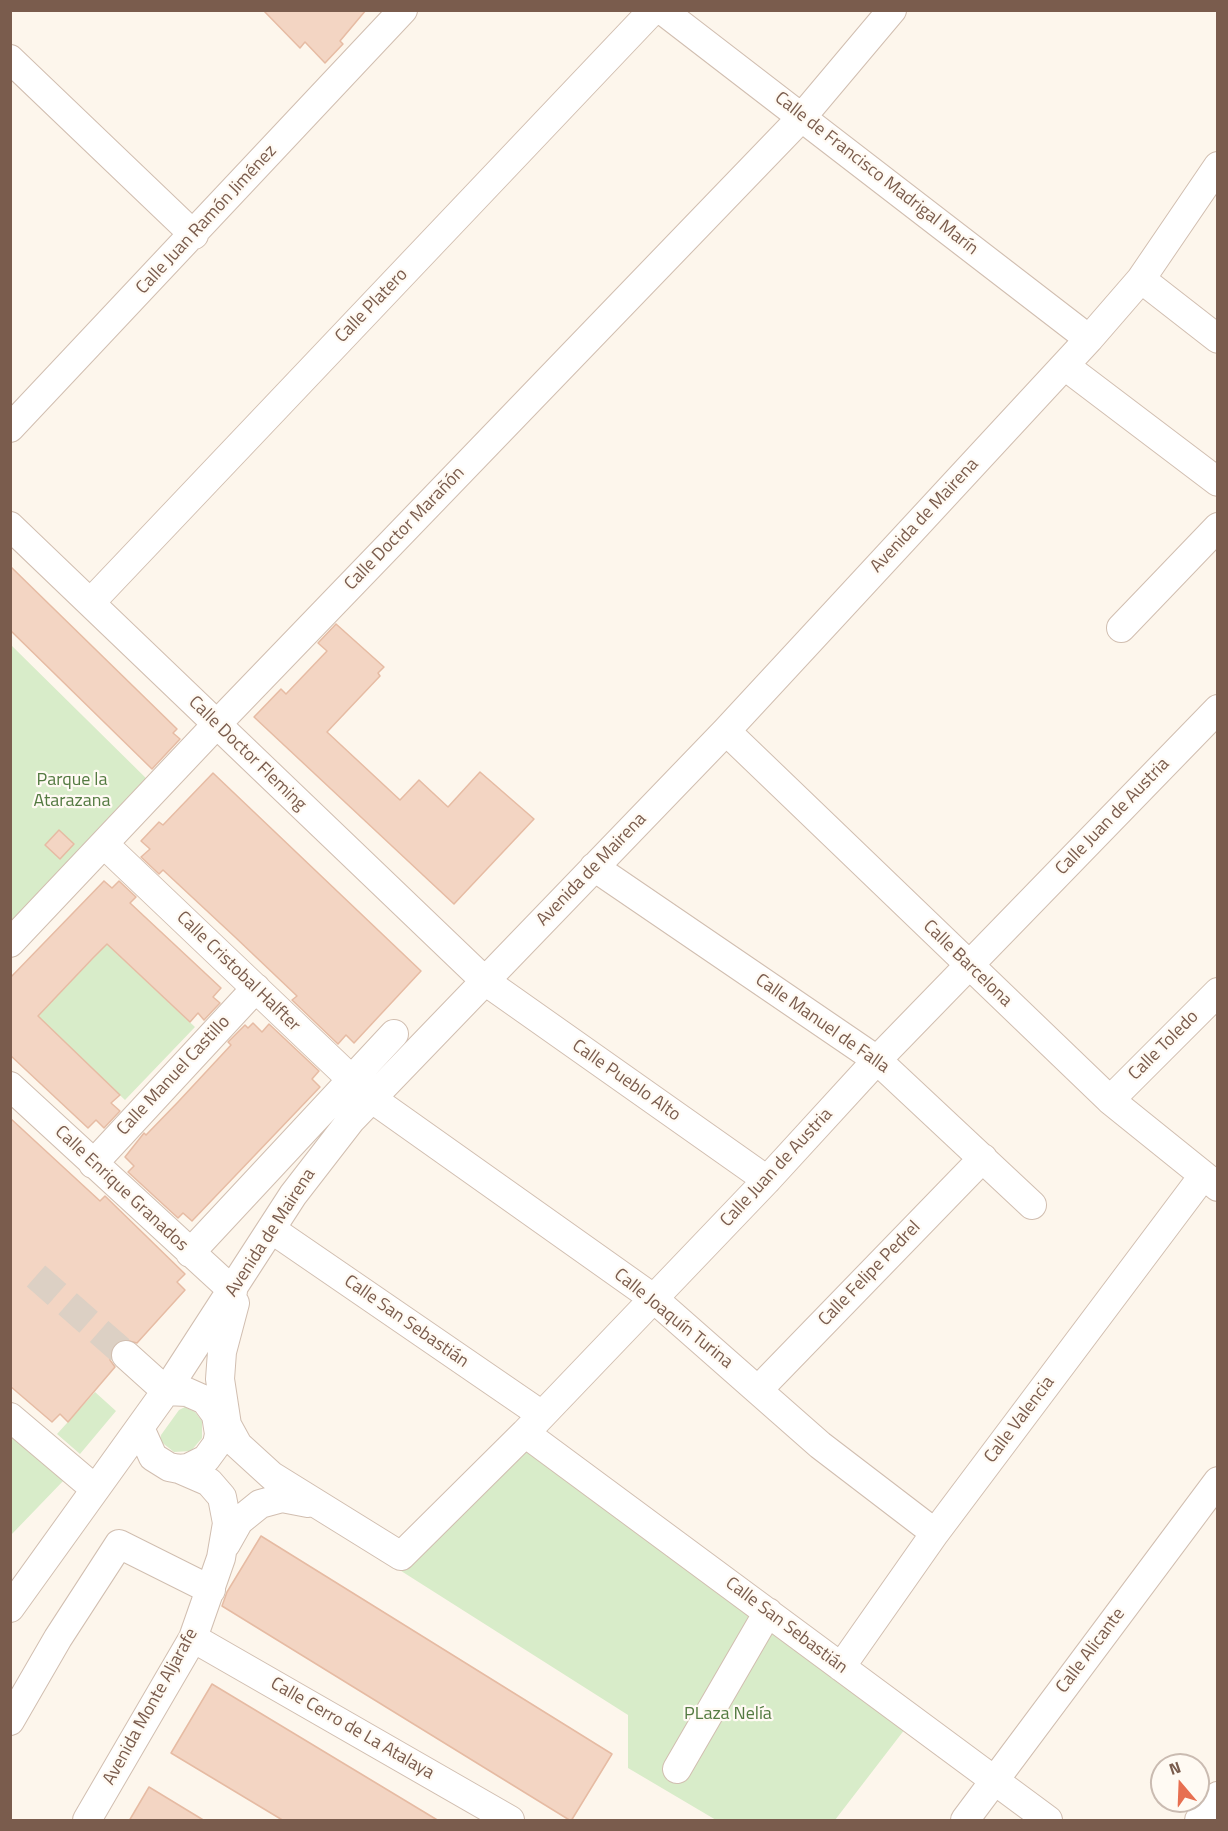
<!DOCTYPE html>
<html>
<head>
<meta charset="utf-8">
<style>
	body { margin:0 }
	#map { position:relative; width:1228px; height:1831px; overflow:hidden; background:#fdf6ec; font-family:"Titillium Web",sans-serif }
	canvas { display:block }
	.frame { position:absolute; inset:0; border:12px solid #7a5c4d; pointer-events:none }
	.north { position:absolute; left:1150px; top:1753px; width:60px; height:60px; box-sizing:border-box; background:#fffaf3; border:2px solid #cabbb1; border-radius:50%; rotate:341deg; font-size:16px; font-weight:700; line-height:24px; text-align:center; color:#7a5c4d }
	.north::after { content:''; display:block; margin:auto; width:21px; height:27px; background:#e76f51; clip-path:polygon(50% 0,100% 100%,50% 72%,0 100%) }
</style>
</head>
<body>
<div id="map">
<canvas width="1228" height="1831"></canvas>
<div class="frame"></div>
<div class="north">N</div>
</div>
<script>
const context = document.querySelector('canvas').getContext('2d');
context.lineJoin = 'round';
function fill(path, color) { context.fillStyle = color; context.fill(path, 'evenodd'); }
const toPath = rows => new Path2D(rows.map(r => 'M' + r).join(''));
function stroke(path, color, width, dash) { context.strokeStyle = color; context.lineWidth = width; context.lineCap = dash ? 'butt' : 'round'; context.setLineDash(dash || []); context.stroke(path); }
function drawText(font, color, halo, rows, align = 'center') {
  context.font = font + ' "Titillium Web",sans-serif'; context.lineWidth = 4.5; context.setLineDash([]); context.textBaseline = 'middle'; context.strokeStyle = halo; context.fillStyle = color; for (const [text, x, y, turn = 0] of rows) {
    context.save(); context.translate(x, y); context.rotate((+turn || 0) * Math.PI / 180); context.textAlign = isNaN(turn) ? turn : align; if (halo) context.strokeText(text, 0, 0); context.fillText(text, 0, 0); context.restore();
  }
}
const green = toPath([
	[11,645,157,789,11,944],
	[107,944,195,1027,125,1100,37,1017],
	[95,1392,116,1411,80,1454,57,1434],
	[185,1407,195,1412,202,1421,202,1438,191,1451,174,1452,160,1441,161,1435,179,1410],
	[11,1430,65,1479,11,1535],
	[525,1446,905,1729,835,1820,716,1820,628,1768,628,1715,398,1569]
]);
const building = toPath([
	[263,10,366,10,340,41,343,44,325,63,305,42,300,48,263,10],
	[10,566,177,729,173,733,180,739,152,769,10,630,10,566],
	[336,624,384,667,378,673,380,676,327,732,400,800,419,780,448,807,480,772,534,819,454,904,254,717,281,689,286,694,327,651,318,643,336,624],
	[213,773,421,971,354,1043,346,1035,338,1044,292,1000,297,996,235,937,163,870,159,874,141,857,150,849,141,841,159,822,163,825,213,773],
	[59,830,74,844,60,859,45,845,59,830],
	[104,881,112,888,119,881,136,897,130,903,221,988,213,997,220,1003,204,1020,198,1013,190,1022,107,944,93,958,38,1016,120,1095,111,1103,120,1111,104,1128,96,1120,88,1128,10,1055,10,978,104,881],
	[253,1023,262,1032,269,1024,319,1071,312,1079,320,1087,192,1221,183,1213,178,1218,128,1172,134,1166,125,1157,144,1133,146,1135,178,1102,231,1045,228,1042,245,1025,248,1028,253,1023],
	[10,1118,100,1201,105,1196,185,1274,177,1282,185,1290,137,1343,121,1339,113,1344,110,1360,115,1367,68,1422,60,1414,52,1422,10,1386,10,1118],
	[261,1536,612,1754,571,1821,222,1606,227,1592,261,1536],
	[212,1684,439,1821,284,1821,171,1753,212,1684],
	[149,1787,205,1821,129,1821,149,1787]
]);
const minorTunnel = toPath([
	[36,1276,126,1355]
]);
const minor = toPath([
	[662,10,1089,339],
	[10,59,194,235],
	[1141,279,1218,339],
	[1065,366,1218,482],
	[10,428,403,10],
	[10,526,485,981,767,1180],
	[91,602,653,10],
	[1121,628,1218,527],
	[726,731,1110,1100,1218,1187],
	[105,845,371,1098,653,1298,820,1445,935,1533],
	[594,867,877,1060,1032,1205],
	[10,943,216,725,802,117,892,10],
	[10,1086,233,1291],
	[1110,1100,1218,992],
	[93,1164,256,988],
	[271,1229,542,1415],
	[190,1253,394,1034],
	[235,1303,222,1352,220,1379,227,1425,238,1445,272,1476,401,1556,525,1433,767,1180,877,1060,1218,709],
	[126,1355,166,1391,187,1392,205,1400,216,1415,219,1434,217,1444,206,1459,188,1468,179,1469,169,1467,153,1457,140,1428],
	[758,1390,983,1158],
	[10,1417,95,1489],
	[525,1433,1048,1820],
	[226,1544,239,1521,260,1504,282,1498,308,1503],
	[10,1608,166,1391,293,1195,351,1120,726,731,1089,339,1141,279,1218,166],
	[193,1638,510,1820],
	[841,1667,935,1533,1203,1176],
	[10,1721,58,1638,119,1544,211,1590],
	[677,1769,768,1612],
	[87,1820,193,1638,221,1558,227,1523,222,1497,209,1482,179,1469],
	[965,1820,1218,1481],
	[1199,1820,1218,1796]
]);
const streetNames = [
	["Calle de Francisco Madrigal Marín",876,174,38],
	["Calle Juan Ramón Jiménez",207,220,-47],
	["Calle Platero",372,306,-46],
	["Avenida de Mairena",925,516,-47],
	["Calle Doctor Marañón",405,529,-46],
	["Calle Doctor Fleming",247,754,44],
	["Calle Juan de Austria",1113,817,-46],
	["Avenida de Mairena",592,870,-46],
	["Calle Barcelona",967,964,44],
	["Calle Cristobal Halfter",238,972,44],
	["Calle Manuel de Falla",822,1024,35],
	["Calle Toledo",1164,1046,-45],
	["Calle Manuel Castillo",174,1076,-47],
	["Calle Pueblo Alto",626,1081,35],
	["Calle Juan de Austria",777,1168,-47],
	["Calle Enrique Granados",121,1189,43],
	["Avenida de Mairena",271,1233,-57],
	["Calle Felipe Pedrel",870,1274,-46],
	["Calle Joaquín Turina",673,1319,39],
	["Calle San Sebastián",406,1322,35],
	["Calle Valencia",1020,1420,-53],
	["Calle San Sebastián",786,1626,37],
	["Calle Alicante",1091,1651,-53],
	["Avenida Monte Aljarafe",151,1707,-61],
	["Calle Cerro de La Atalaya",352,1729,30]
];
const parkNames = [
	["Parque la",72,781],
	["Atarazana",72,802],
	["PLaza Nelía",728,1715]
];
fill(green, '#d8ecc9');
fill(building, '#f3d5c3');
stroke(building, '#e6bba3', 1.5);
stroke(minorTunnel, '#dcd0c4', 28, [28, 14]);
stroke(minor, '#d1beb0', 30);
stroke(minor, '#fff', 28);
drawText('18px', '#7a5c4d', '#fffaf3', streetNames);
drawText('18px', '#537a41', '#fffaf3', parkNames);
</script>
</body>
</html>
